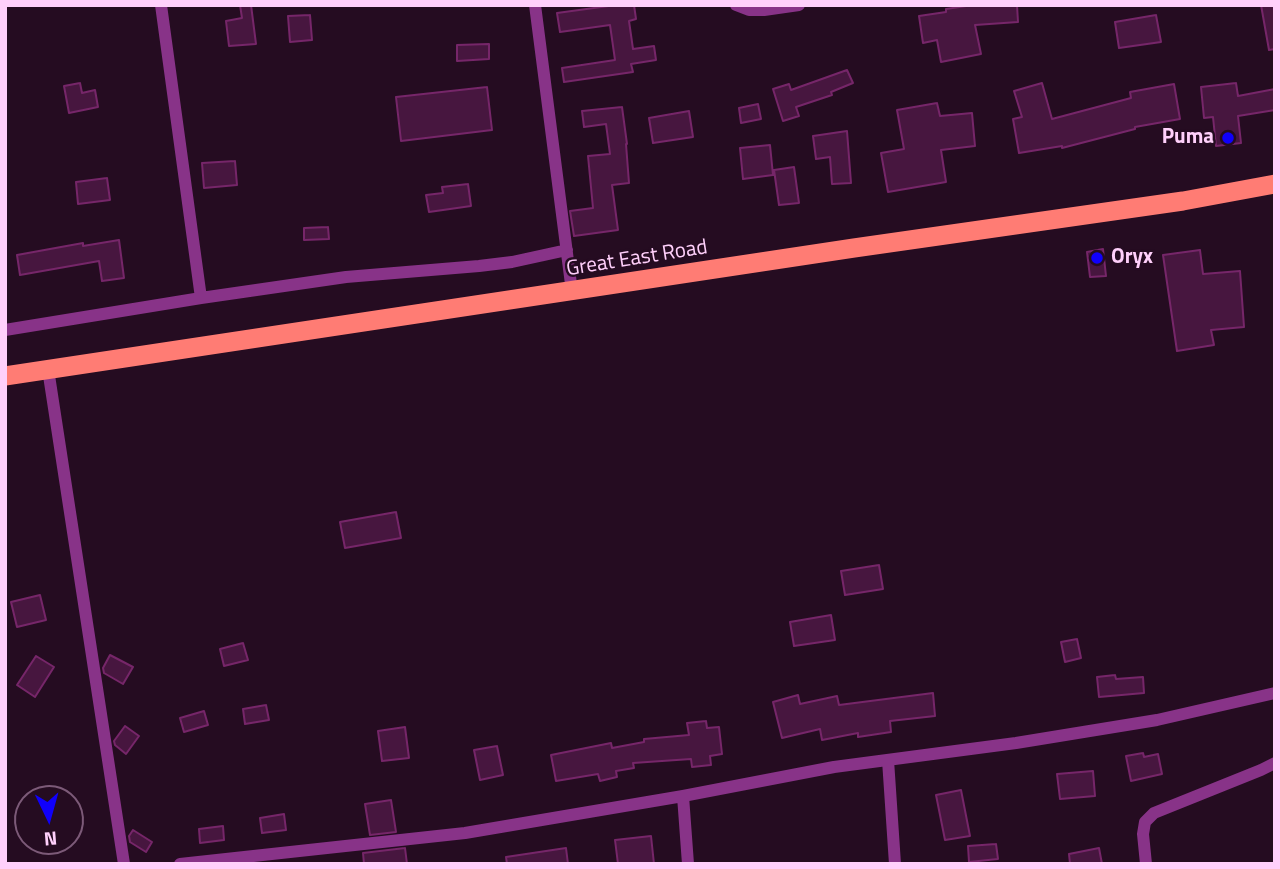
<!DOCTYPE html>
<html>
<head>
<meta charset="utf-8">
<style>
	body { margin:0 }
	#map { position:relative; width:1280px; height:869px; overflow:hidden; background:#250c21; font-family:"Titillium Web",sans-serif }
	canvas { display:block }
	.frame { position:absolute; inset:0; border:7px solid #ffd0fb; pointer-events:none }
	.north { position:absolute; left:14px; top:785px; width:70px; height:70px; box-sizing:border-box; background:#250c21; border:2px solid #7c5a78; border-radius:50%; rotate:175deg; font-size:19px; font-weight:700; line-height:28px; text-align:center; color:#ffd0fb }
	.north::after { content:''; display:block; margin:auto; width:24px; height:32px; background:#1000fb; clip-path:polygon(50% 0,100% 100%,50% 72%,0 100%) }
</style>
</head>
<body>
<div id="map">
<canvas width="1280" height="869"></canvas>
<div class="frame"></div>
<div class="north">N</div>
</div>
<script>
const context = document.querySelector('canvas').getContext('2d');
context.lineJoin = 'round';
function fill(path, color) { context.fillStyle = color; context.fill(path, 'evenodd'); }
const toPath = rows => new Path2D(rows.map(r => 'M' + r).join(''));
function stroke(path, color, width, dash) { context.strokeStyle = color; context.lineWidth = width; context.lineCap = dash ? 'butt' : 'round'; context.setLineDash(dash || []); context.stroke(path); }
function drawText(font, color, halo, rows, align = 'center') {
  context.font = font + ' "Titillium Web",sans-serif'; context.lineWidth = 5; context.setLineDash([]); context.textBaseline = 'middle'; context.strokeStyle = halo; context.fillStyle = color; for (const [text, x, y, turn = 0] of rows) {
    context.save(); context.translate(x, y); context.rotate((+turn || 0) * Math.PI / 180); context.textAlign = isNaN(turn) ? turn : align; if (halo) context.strokeText(text, 0, 0); context.fillText(text, 0, 0); context.restore();
  }
}
const building = toPath([
	[240,5,251,5,256,44,229,46,226,21,242,18,240,5],
	[616,5,634,5,636,19,629,21,633,49,654,46,656,60,631,64,633,72,564,82,562,68,615,60,610,25,560,32,557,13,616,5],
	[973,5,1017,5,1018,22,975,25,981,54,941,62,937,40,923,43,919,16,946,12,946,9,973,5],
	[1261,5,1275,5,1275,49,1269,50,1261,5],
	[310,15,312,40,290,42,288,16,310,15],
	[1156,15,1161,42,1119,48,1115,22,1156,15],
	[489,44,489,59,457,61,457,45,489,44],
	[847,70,853,83,831,92,832,95,796,107,799,116,783,121,773,89,789,84,791,90,847,70],
	[80,83,82,93,95,90,98,107,69,113,64,86,80,83],
	[1042,83,1052,119,1131,98,1130,92,1174,84,1180,119,1135,127,1135,129,1062,148,1062,146,1019,153,1013,119,1022,117,1014,91,1042,83],
	[1236,83,1238,96,1275,89,1275,110,1238,116,1241,143,1216,146,1213,117,1204,118,1201,87,1236,83],
	[487,87,492,130,401,141,396,97,487,87],
	[937,103,940,116,972,113,975,146,941,150,946,182,888,192,881,153,904,149,897,110,937,103],
	[758,104,761,119,741,123,739,108,758,104],
	[622,107,627,144,626,144,629,183,612,185,618,230,574,236,570,211,593,208,588,156,610,154,606,124,584,127,582,111,622,107],
	[689,111,693,137,653,143,649,118,689,111],
	[847,131,851,183,832,184,830,157,816,159,813,136,847,131],
	[770,145,773,175,743,179,740,148,770,145],
	[235,161,237,185,204,188,202,163,235,161],
	[794,167,799,203,779,205,774,170,794,167],
	[107,178,110,200,78,204,76,182,107,178],
	[468,184,471,206,429,212,426,195,443,193,442,187,468,184],
	[328,227,329,239,304,240,304,228,328,227],
	[119,240,124,278,102,281,99,261,20,275,17,255,83,243,83,246,119,240],
	[1103,249,1106,276,1090,277,1087,252,1103,249],
	[1200,250,1203,274,1240,271,1244,327,1211,330,1214,345,1177,351,1163,255,1200,250],
	[396,512,401,538,345,548,340,522,396,512],
	[879,565,883,589,845,595,841,571,879,565],
	[40,595,46,620,17,627,11,602,40,595],
	[831,615,835,640,794,646,790,622,831,615],
	[1077,639,1081,658,1065,662,1061,642,1077,639],
	[243,643,248,660,224,666,220,649,243,643],
	[110,655,133,667,123,684,104,673,103,668,110,655],
	[36,656,54,667,35,697,17,685,36,656],
	[1115,675,1116,679,1143,677,1144,693,1099,697,1097,677,1115,675],
	[933,693,935,716,890,721,891,732,858,737,858,733,822,740,820,729,782,738,773,702,798,695,800,704,837,696,839,705,933,693],
	[266,705,269,720,245,724,243,709,266,705],
	[204,711,208,725,184,732,180,718,204,711],
	[706,721,707,728,719,727,722,754,710,756,711,765,692,767,691,759,633,763,634,768,616,771,617,777,600,781,598,774,556,781,551,755,611,743,612,748,644,742,644,739,689,735,687,723,706,721],
	[125,726,139,736,126,754,115,745,114,741,125,726],
	[405,727,409,758,382,761,378,731,405,727],
	[497,746,503,775,480,780,474,750,497,746],
	[1143,753,1144,757,1158,754,1162,774,1131,781,1126,756,1143,753],
	[1093,771,1095,796,1060,799,1057,774,1093,771],
	[961,790,970,836,945,840,936,795,961,790],
	[391,800,396,832,370,835,365,804,391,800],
	[284,814,286,830,262,833,260,818,284,814],
	[223,826,224,840,200,843,199,829,223,826],
	[133,830,152,842,146,852,130,842,129,836,133,830],
	[651,836,654,864,618,864,615,840,651,836],
	[996,844,998,859,969,862,968,846,996,844],
	[405,848,407,864,364,864,363,853,405,848],
	[566,848,568,864,507,864,506,857,566,848],
	[1099,848,1102,864,1070,864,1069,854,1099,848]
]);
const minor = toPath([
	[161,5,201,298],
	[535,5,572,292],
	[736,5,749,10,764,10,799,5],
	[5,330,201,298,346,277,479,266,512,262,567,250],
	[48,369,124,864],
	[888,760,895,864],
	[683,796,688,864],
	[180,864,465,833,683,796,834,767,1016,743,1157,720,1275,693],
	[1146,864,1143,834,1145,822,1154,813,1261,770,1275,763]
]);
const trunk = toPath([
	[5,376,854,248,1183,201,1275,184]
]);
const markers = [
	[1228,138,7,"#1000fb"],
	[1097,258,7,"#1000fb"]
];
const poiNames = [
	["Puma",1214,138],
	["Oryx",1111,258,"left"]
];
const streetNames = [
	["Great East Road",637,259,-9]
];
fill(building, '#47163f');
stroke(building, '#762669', 2);
stroke(minor, '#838', 12);
stroke(trunk, '#ff7c74', 19);
for (const [x, y, r, color] of markers) { const dot = new Path2D(); dot.arc(x, y, r, 0, 2 * Math.PI); context.fillStyle = color; context.fill(dot); stroke(dot, '#250c21', 2.5); }
drawText('bold 21px', '#ffd0fb', '#250c21', poiNames, 'right');
drawText('21px', '#ffd0fb', '#250c21', streetNames);
</script>
</body>
</html>
